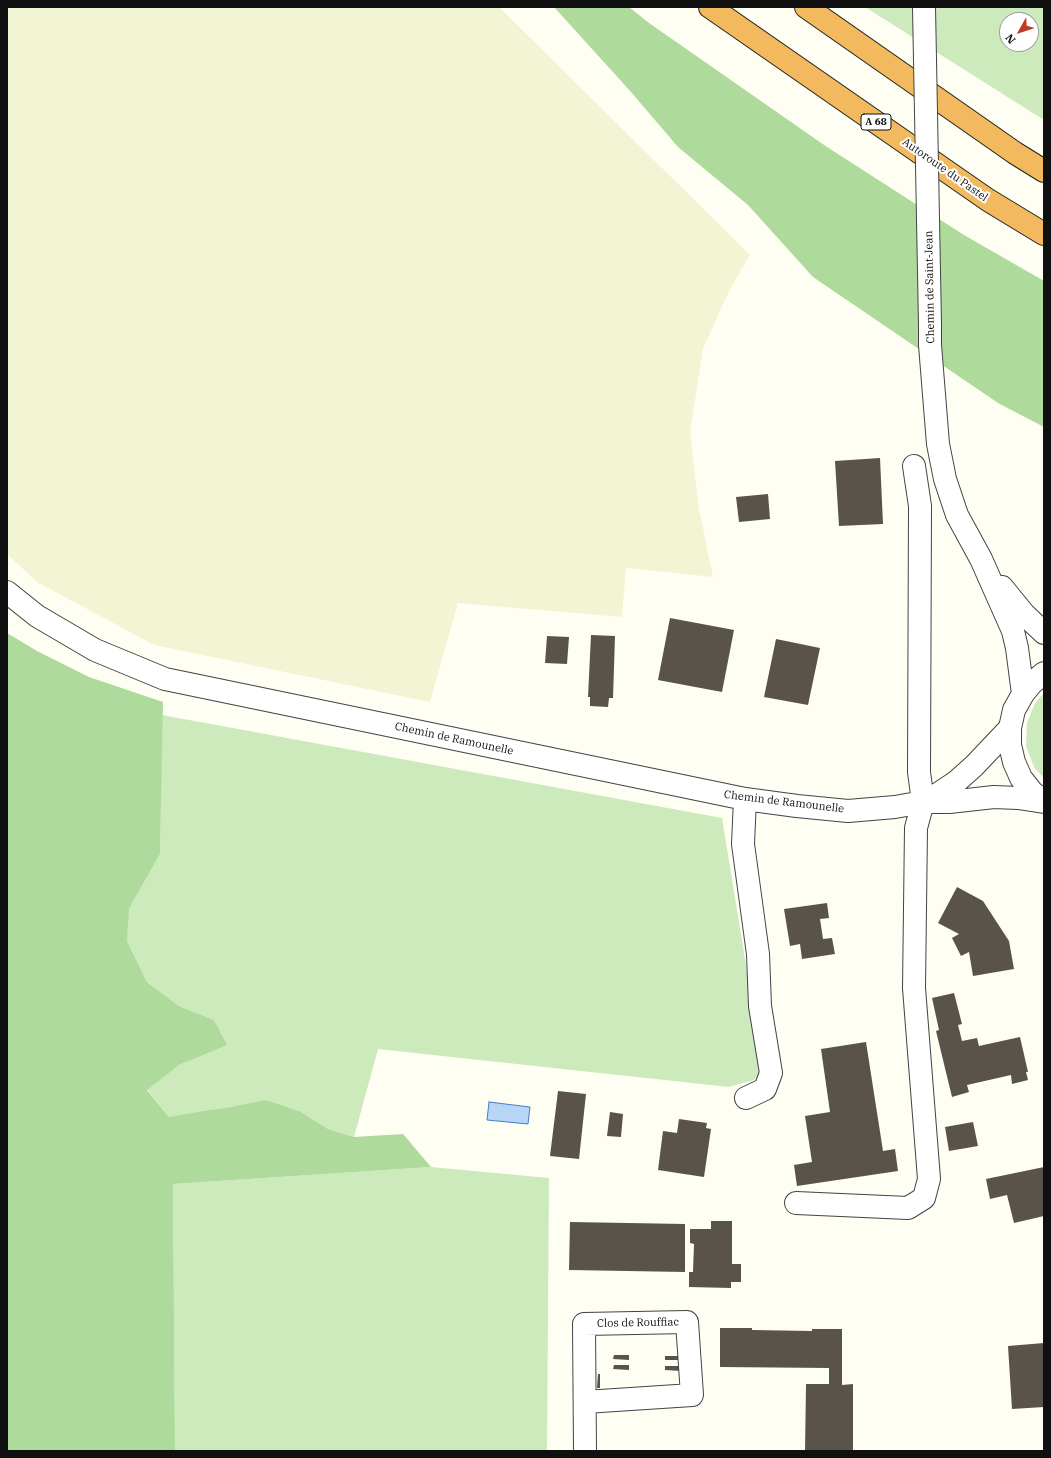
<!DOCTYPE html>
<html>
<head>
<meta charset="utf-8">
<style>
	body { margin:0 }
	#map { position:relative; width:1051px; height:1458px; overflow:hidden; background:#fffef3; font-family:"IBM Plex Serif",serif }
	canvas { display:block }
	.frame { position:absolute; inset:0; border:8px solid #101010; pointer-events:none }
	.north { position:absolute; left:999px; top:12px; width:40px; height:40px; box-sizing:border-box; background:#fff; border:1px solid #9f9f9f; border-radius:50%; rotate:231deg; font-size:11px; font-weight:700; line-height:16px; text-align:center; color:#101010 }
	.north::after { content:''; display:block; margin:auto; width:14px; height:18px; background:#bf3a29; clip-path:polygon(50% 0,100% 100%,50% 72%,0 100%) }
</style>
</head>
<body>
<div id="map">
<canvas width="1051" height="1458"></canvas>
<div class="frame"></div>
<div class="north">N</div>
</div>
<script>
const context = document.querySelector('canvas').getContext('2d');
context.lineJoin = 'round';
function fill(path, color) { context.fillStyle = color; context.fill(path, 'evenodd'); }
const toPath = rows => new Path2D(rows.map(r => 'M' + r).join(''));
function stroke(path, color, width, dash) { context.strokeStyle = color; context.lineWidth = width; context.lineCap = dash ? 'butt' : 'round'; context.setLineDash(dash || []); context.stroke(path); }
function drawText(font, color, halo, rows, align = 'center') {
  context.font = font + ' "IBM Plex Serif",serif'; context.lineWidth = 4; context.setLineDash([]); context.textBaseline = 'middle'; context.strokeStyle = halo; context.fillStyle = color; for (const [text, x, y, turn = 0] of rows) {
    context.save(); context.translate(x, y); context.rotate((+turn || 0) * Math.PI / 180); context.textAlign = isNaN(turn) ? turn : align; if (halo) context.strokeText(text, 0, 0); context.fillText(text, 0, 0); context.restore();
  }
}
const farmland = toPath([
	[7,7,499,7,750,255,729,291,703,349,690,432,699,509,713,577,626,568,622,617,458,603,430,702,154,645,37,582,7,554]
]);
const green = toPath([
	[865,7,1044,7,1044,120],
	[1007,20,1031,20,1031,44,1007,44],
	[1044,693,1044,778,1034,767,1026,746,1027,723,1035,703],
	[162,715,722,818,763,1069,754,1080,729,1087,378,1049,354,1137,328,1129,301,1112,231,1107,202,1111,169,1117,147,1089,179,1065,226,1045,214,1020,179,1006,147,982,127,941,128,908,160,854],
	[431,1167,549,1178,547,1451,175,1451,173,1184]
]);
const forest = toPath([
	[554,7,629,7,649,23,827,147,964,235,1044,281,1044,427,998,403,813,277,748,205,678,147,631,92],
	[7,633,37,651,89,677,163,702,160,854,129,908,127,941,147,982,179,1006,214,1020,227,1045,179,1065,147,1090,169,1117,202,1111,231,1107,266,1100,301,1112,328,1129,354,1137,403,1134,431,1167,173,1184,175,1451,7,1451]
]);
const water = toPath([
	[489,1102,530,1107,528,1124,487,1120,489,1102]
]);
const building = toPath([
	[880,458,883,524,839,526,835,461],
	[768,494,770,519,739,522,736,497],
	[670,618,734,630,722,692,658,680],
	[591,635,615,636,613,698,609,698,608,707,590,706,590,697,588,697],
	[547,636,569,637,567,664,545,663],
	[776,639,820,648,808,705,764,697],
	[957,887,983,901,1009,941,1014,969,973,976,969,952,961,956,952,938,959,934,938,923],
	[827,903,829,918,820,919,823,939,832,938,835,954,802,959,800,944,790,946,784,909],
	[954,993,962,1024,958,1025,962,1041,977,1038,979,1046,1020,1037,1028,1072,1026,1072,1028,1080,1012,1084,1011,1075,967,1085,969,1092,952,1097,936,1031,939,1030,932,998],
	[866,1042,883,1151,895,1149,898,1171,797,1186,794,1165,812,1162,805,1116,830,1112,821,1049],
	[558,1091,586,1094,579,1159,550,1156],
	[610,1112,623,1114,621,1137,607,1136],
	[679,1119,707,1123,706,1128,711,1129,704,1177,658,1170,663,1131,677,1133],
	[973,1122,978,1146,949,1151,945,1127],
	[1044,1167,1044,1216,1014,1223,1007,1195,990,1199,986,1179],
	[711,1221,732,1221,732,1264,741,1264,741,1282,731,1282,731,1288,689,1287,689,1272,693,1272,694,1244,690,1243,690,1229,711,1229],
	[570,1222,685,1224,685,1272,569,1270],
	[720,1328,752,1328,752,1330,812,1331,812,1329,842,1329,842,1385,853,1384,853,1451,805,1451,806,1384,829,1384,829,1368,720,1367],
	[1044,1343,1044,1407,1012,1409,1008,1346],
	[614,1355,629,1355,629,1360,613,1359],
	[665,1356,681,1356,681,1360,665,1360],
	[614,1365,629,1365,629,1370,613,1369],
	[665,1366,681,1366,681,1371,665,1370],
	[598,1374,600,1374,600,1388,597,1388]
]);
const minor = toPath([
	[930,325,930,345,938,444,945,479,957,515,981,559,1013,631,1017,648,1023,694],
	[1002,587,1024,614,1044,633],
	[7,592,37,616,95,650,165,679,745,799,797,806,848,811,895,807,923,802,932,798,956,782,974,766,1010,728],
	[1044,673,1032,683,1023,694,1014,710,1010,728,1010,745,1014,762,1021,778,1032,792,1044,801],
	[745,799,743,844,758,954,760,1006,771,1073,765,1089,746,1098],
	[924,802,949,802,994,797,1018,798,1044,802],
	[796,1203,908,1208,924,1198,929,1179,914,988,916,828,923,802,919,772,920,506,914,466],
	[585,1451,584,1324,687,1322,692,1395,585,1402]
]);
const highway = toPath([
	[710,7,988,200,1044,234],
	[806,7,1015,153,1044,171]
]);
const minorBridge = toPath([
	[924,7,930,325]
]);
const shields = [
	[876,122,30]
];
const shieldNames = [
	["A 68",876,122]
];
const streetNames = [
	["Autoroute du Pastel",945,170,35],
	["Chemin de Saint-Jean",930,287,-91],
	["Chemin de Ramounelle",454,739,12],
	["Chemin de Ramounelle",784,802,7],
	["Clos de Rouffiac",638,1323,-1]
];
fill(farmland, '#f2f5d3');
fill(green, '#cdeabd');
fill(forest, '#aeda9c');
fill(water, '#b9d5f5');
stroke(water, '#417ecc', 1);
fill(building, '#59534c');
stroke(minor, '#434343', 24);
stroke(highway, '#212121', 24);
stroke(minor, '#fff', 22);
stroke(highway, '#f2b95f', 22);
stroke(minorBridge, '#434343', 24, []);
stroke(minorBridge, '#fff', 22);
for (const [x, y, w] of shields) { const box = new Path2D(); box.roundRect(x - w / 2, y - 8, w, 16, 3); context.fillStyle = '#fff'; context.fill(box); stroke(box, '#101010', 1); }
drawText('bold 10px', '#101010', null, shieldNames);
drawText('11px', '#101010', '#fff', streetNames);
</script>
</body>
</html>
